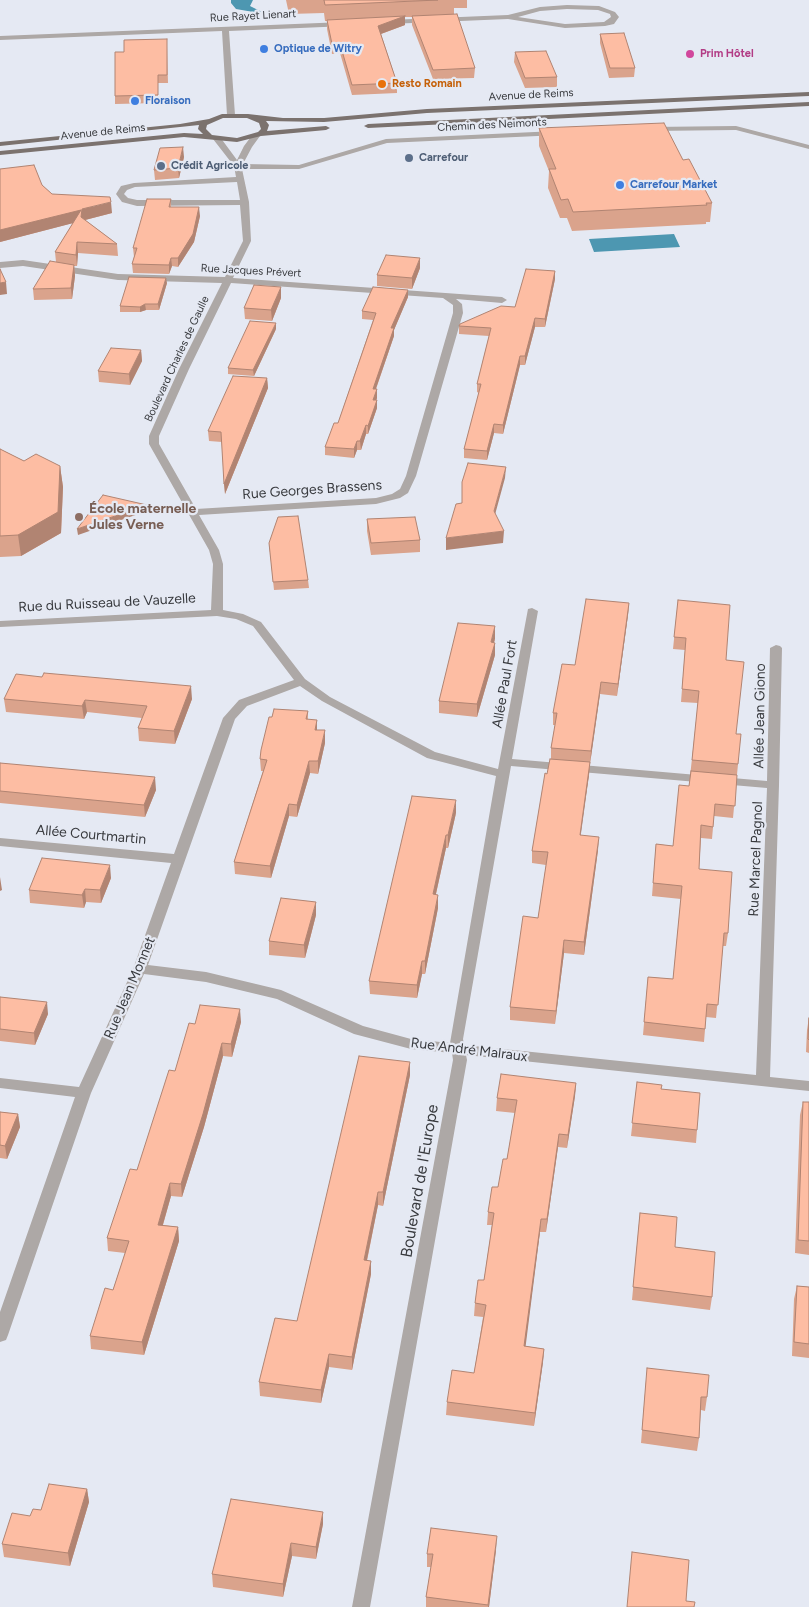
<!DOCTYPE html>
<html>
<head>
<meta charset="utf-8">
<style>
	body { margin:0 }
	canvas { display:block; background:#e5e9f3 }
</style>
</head>
<body>
<canvas width="809" height="1607"></canvas>
<script>
const context = document.querySelector('canvas').getContext('2d');
context.lineJoin = 'round';
function fill(path, color) { context.fillStyle = color; context.fill(path, 'evenodd'); }
const toPath = rows => new Path2D(rows.map(r => 'M' + r).join(''));
function stroke(path, color, width, dash) { context.strokeStyle = color; context.lineWidth = width; context.lineCap = dash ? 'butt' : 'round'; context.setLineDash(dash || []); context.stroke(path); }
function drawText(font, color, halo, rows, align = 'center') {
  context.font = font + ' Figtree,sans-serif'; context.lineWidth = 4.5; context.setLineDash([]); context.textBaseline = 'middle'; context.strokeStyle = halo; context.fillStyle = color; for (const [text, x, y, turn = 0] of rows) {
    context.save(); context.translate(x, y); context.rotate((+turn || 0) * Math.PI / 180); context.textAlign = isNaN(turn) ? turn : align; if (halo) context.strokeText(text, 0, 0); context.fillText(text, 0, 0); context.restore();
  }
}
const water = toPath([
	[231,0,253,0,250,6,262,12,259,13,236,9,231,3],
	[674,234,680,247,594,252,589,239]
]);
const minor = toPath([
	[567,5,599,6,615,12,619,17,614,24,605,26,565,28,508,19,389,24,385,22,389,20,508,15,540,7,567,5],
	[567,9,598,10,610,14,611,17,604,22,565,24,518,17,540,11,567,9],
	[344,22,348,24,347,26,229,31,235,115,231,117,227,115,222,31,0,40,0,36,344,22],
	[736,126,809,145,809,149,736,130,651,131,647,129,651,127,736,126],
	[556,131,559,131,559,135,387,143,299,169,242,169,249,202,251,241,233,278,502,297,507,300,502,303,456,299,462,304,463,313,416,476,408,493,400,498,376,504,199,515,219,550,223,564,223,610,243,614,261,622,305,679,330,697,435,752,498,769,528,609,532,608,538,611,512,759,767,781,770,648,776,645,780,646,782,648,779,785,770,1077,809,1081,809,1091,466,1055,467,1060,370,1607,352,1607,453,1060,452,1053,411,1049,354,1034,277,999,206,982,144,974,91,1093,8,1335,6,1340,0,1342,0,1312,75,1097,0,1088,0,1078,79,1087,133,969,171,863,0,846,0,838,174,854,223,718,239,700,294,680,253,626,236,619,217,616,0,627,0,621,211,610,213,564,209,550,149,444,149,436,179,369,222,283,118,280,23,266,0,268,0,262,23,260,118,274,225,277,243,241,240,205,137,206,122,202,116,194,121,186,134,183,236,177,234,166,213,139,217,137,220,137,237,160,244,146,253,134,259,134,260,136,252,147,243,164,299,165,386,139,556,131],
	[237,182,240,200,137,200,128,198,124,194,127,190,135,187,237,182],
	[231,283,443,298,453,305,453,313,406,476,400,489,392,494,376,498,196,509,159,444,159,436,189,369,231,283],
	[300,686,322,701,427,758,496,776,450,1043,411,1039,363,1026,281,990,206,972,148,965,235,719,247,706,300,686],
	[511,766,767,788,756,1075,464,1045,463,1039,511,766]
]);
const major = toPath([
	[809,92,809,96,427,113,324,122,266,121,269,125,267,131,326,126,330,128,326,130,261,136,237,142,184,137,0,155,0,151,184,133,203,134,198,129,199,125,0,146,0,142,180,124,209,119,222,114,248,114,283,118,324,118,427,109,809,92],
	[223,118,247,118,259,123,261,129,258,132,237,138,212,135,206,129,207,125,223,118],
	[809,102,809,106,368,128,364,126,368,124,809,102]
]);
const wall = toPath([
	[286,0,467,0,467,8,454,8,454,14,475,68,474,78,433,79,412,25,412,17,405,17,405,25,381,34,397,83,397,93,352,95,340,53,332,54,327,29,327,21,325,21,324,13,289,14],
	[600,34,635,68,634,77,609,78,600,43],
	[167,46,168,83,158,83,158,103,115,104,115,96,124,52],
	[515,52,557,77,557,87,525,88,514,62],
	[539,128,683,160,712,203,710,222,706,222,706,224,572,231,567,218,560,218,548,188,549,171,539,146],
	[184,157,179,178,155,180,154,170],
	[0,169,42,185,52,194,112,213,85,220,117,244,118,256,78,253,77,266,74,266,75,276,72,299,34,300,33,289,56,262,55,252,73,223,0,242],
	[171,199,171,207,200,216,194,242,178,267,172,266,169,274,133,273,132,264,134,257,133,248],
	[420,268,412,289,377,286,377,275],
	[555,271,555,279,545,327,535,327,525,365,520,365,503,434,494,433,487,460,464,458,464,449,479,393,477,392,477,384,489,336,459,334,459,326,515,307],
	[167,283,159,310,146,310,140,312,120,312,120,306],
	[408,290,408,297,394,330,394,336,376,389,377,398,376,400,377,400,377,408,368,434,366,434,361,450,357,450,354,458,325,455,325,447,338,423,373,320,362,319,362,311],
	[281,298,272,321,245,319,244,308],
	[276,329,254,376,228,374,228,368],
	[141,350,142,361,130,385,99,382,98,371],
	[267,378,268,388,225,494,222,442,209,441,208,431],
	[0,449,24,461,60,466,63,487,61,533,21,556,0,557],
	[367,519,420,540,420,552,371,555,367,531],
	[269,543,308,580,309,588,274,590],
	[678,600,726,660,736,734,738,764,733,818,714,816,712,839,701,838,699,869,728,933,726,946,723,946,716,1018,706,1017,704,1042,643,1035,648,977,673,979,681,899,652,896,656,844,673,846,689,786,698,703,681,702,685,650,673,649],
	[629,603,628,615,617,696,600,694,590,764,589,775,580,835,598,850,584,955,564,953,555,1024,510,1020,510,1007,538,918,546,865,532,863,532,851,551,759,551,748,555,725,553,725,553,713,575,665],
	[495,639,494,643,495,643,495,655,477,717,439,713,439,701],
	[4,699,192,699,175,744,139,741,138,728,142,718,87,712,84,719,6,712],
	[308,711,308,720,317,720,317,730,325,743,318,774,310,773,297,817,289,816,271,878,235,874,234,862,263,771,261,771,260,759,272,717],
	[0,763,156,790,145,817,0,803],
	[456,813,448,848,446,848,436,894,438,908,425,974,422,974,417,998,370,994,369,981],
	[111,878,101,903,86,902,84,908,30,903,29,890],
	[316,915,305,958,269,955,269,941],
	[0,997,48,1014,35,1045,0,1041],
	[809,1017,809,1053,806,1052,807,1030],
	[241,1022,232,1057,223,1056,204,1127,182,1197,171,1196,163,1225,178,1227,179,1241,144,1355,91,1349,90,1336,113,1290,125,1253,108,1251,107,1238,137,1170,175,1071,195,1024],
	[410,1062,410,1075,383,1206,378,1205,367,1261,371,1261,371,1274,352,1370,329,1367,321,1403,260,1396,259,1382,297,1321],
	[637,1082,661,1089,697,1130,696,1143,631,1136],
	[576,1083,575,1096,567,1148,558,1147,546,1232,540,1232,525,1346,544,1349,543,1362,534,1426,446,1415,447,1402,474,1373,483,1317,474,1316,475,1303,484,1280,492,1225,487,1225,488,1212,498,1187,507,1159,515,1113,496,1111,497,1098],
	[803,1102,809,1102,809,1255,795,1253,800,1115],
	[0,1112,18,1114,20,1127,7,1159,0,1158],
	[640,1213,675,1247,712,1297,710,1310,632,1300],
	[797,1286,809,1287,809,1358,792,1356,794,1299],
	[646,1381,707,1397,705,1411,701,1410,699,1438,697,1451,641,1443],
	[87,1489,89,1502,70,1566,4,1557,2,1544,30,1516],
	[323,1524,316,1559,292,1556,283,1597,213,1587,212,1574],
	[496,1550,489,1607,426,1607,426,1597,431,1567,427,1567,427,1554]
]);
const shadedWall = toPath([
	[405,16,405,25,378,35,378,26],
	[183,147,184,157,179,178,178,168],
	[111,202,112,213,0,242,0,230],
	[199,207,200,216,194,242,178,267,178,258],
	[77,242,78,253,77,266,76,255],
	[171,258,172,266,169,274,169,265],
	[420,258,420,268,412,289,412,278],
	[74,265,75,276,72,299,71,288],
	[555,271,555,279,545,327,545,319],
	[166,278,167,283,159,310,158,304],
	[6,282,7,294,0,295,0,283],
	[281,287,281,298,272,321,271,310],
	[408,290,408,297,394,330,394,336,373,397,373,389,391,328],
	[145,304,146,310,140,312,140,307],
	[535,318,535,327,525,365,525,356],
	[276,323,276,329,254,376,253,370],
	[141,350,142,361,130,385,129,374],
	[520,356,520,365,503,434,503,425],
	[267,378,268,388,225,494,224,484],
	[377,389,377,398,373,408,373,400],
	[377,400,377,408,368,434,368,426],
	[494,424,494,433,487,460,487,451],
	[366,425,366,434,361,450,360,441],
	[357,441,357,450,354,458,354,449],
	[60,466,63,487,61,533,21,556,18,535],
	[506,467,505,478,493,522,494,511],
	[147,505,147,511,78,535,77,529],
	[504,531,503,543,446,550,446,538],
	[629,603,628,615,617,696,618,684],
	[495,626,495,639,490,655,491,642],
	[495,643,495,655,477,717,477,704],
	[601,682,600,694,590,764,591,751],
	[191,686,192,699,175,744,174,731],
	[85,700,87,712,84,719,82,706],
	[317,720,317,732,315,730],
	[325,730,325,743,318,774,318,761],
	[309,761,310,773,297,817,297,805],
	[590,762,589,775,579,848,580,835],
	[155,777,156,790,145,817,144,805],
	[456,800,456,813,448,848,448,835],
	[289,804,289,816,271,878,270,866],
	[446,835,446,848,433,907,433,894],
	[599,837,598,850,584,955,584,942],
	[110,865,111,878,101,903,100,890],
	[0,877,2,890,0,891],
	[85,889,86,902,84,908,82,895],
	[438,895,438,908,425,974,425,961],
	[316,902,316,915,305,958,304,945],
	[564,940,564,953,555,1024,556,1011],
	[422,961,422,974,417,998,417,985],
	[47,1002,48,1014,35,1045,34,1033],
	[240,1009,241,1022,232,1057,231,1044],
	[222,1043,223,1056,204,1127,182,1197,181,1184],
	[410,1062,410,1075,383,1206,383,1192],
	[576,1083,575,1096,567,1148,568,1135],
	[18,1114,20,1127,7,1159,5,1146],
	[559,1134,558,1147,546,1232,547,1219],
	[170,1183,171,1196,159,1238,158,1225],
	[378,1192,378,1205,364,1274,364,1260],
	[541,1219,540,1232,524,1359,524,1346],
	[178,1227,179,1241,144,1355,142,1342],
	[371,1261,371,1274,352,1370,352,1357],
	[544,1349,543,1362,534,1426,535,1413],
	[329,1354,329,1367,321,1403,321,1390],
	[87,1489,89,1502,70,1566,68,1553],
	[323,1512,323,1524,316,1559,316,1547],
	[497,1536,496,1550,489,1607,488,1607],
	[291,1543,292,1556,283,1597,283,1584]
]);
const building = toPath([
	[324,0,438,0,325,5,324,0],
	[457,14,475,68,433,70,412,16,457,14],
	[405,16,378,26,397,83,352,85,340,44,332,44,327,20,405,16],
	[624,33,635,68,610,68,600,34,624,33],
	[167,39,167,75,158,75,158,95,115,96,115,52,124,52,124,40,167,39],
	[546,51,557,77,525,78,515,52,546,51],
	[664,123,683,160,689,159,712,203,706,203,707,205,573,212,568,199,561,200,549,169,556,169,539,128,664,123],
	[183,147,178,168,154,170,160,148,183,147],
	[34,165,42,185,52,194,110,197,111,202,82,209,81,217,117,244,77,242,76,255,55,252,81,210,0,230,0,169,34,165],
	[147,199,171,199,169,207,199,207,193,234,178,258,171,258,169,265,132,264,137,248,133,248,147,199],
	[386,255,420,258,412,278,377,275,386,255],
	[50,261,74,265,71,288,33,289,50,261],
	[0,269,6,282,0,283,0,269],
	[526,269,555,271,545,319,535,318,525,356,520,356,503,425,494,424,487,451,464,449,481,384,477,384,491,328,459,326,460,324,501,306,515,307,526,269],
	[129,277,166,278,158,304,145,304,140,307,120,306,129,277],
	[254,285,281,287,271,310,244,308,254,285],
	[373,287,408,290,391,328,394,328,373,389,377,389,373,400,377,400,368,426,366,425,360,441,357,441,354,449,325,447,334,423,338,423,376,313,362,311,373,287],
	[250,321,276,323,253,370,228,368,250,321],
	[111,348,141,350,129,374,98,371,111,348],
	[233,376,267,378,224,484,221,432,208,431,233,376],
	[0,449,24,461,36,454,60,466,58,512,18,535,0,536,0,449],
	[468,463,506,467,494,511,504,531,446,538,456,504,462,503,462,482,468,463],
	[103,495,147,505,77,529,103,495],
	[298,516,308,580,273,582,269,543,278,517,298,516],
	[415,517,420,540,371,543,367,519,415,517],
	[586,599,629,603,618,684,601,682,591,751,551,748,557,713,553,713,562,664,575,665,586,599],
	[678,600,730,605,726,660,744,662,736,734,741,734,738,764,692,760,699,691,682,689,686,638,674,637,678,600],
	[458,623,495,626,491,642,495,643,477,704,439,701,458,623],
	[44,673,191,686,174,731,138,728,147,706,85,700,82,706,4,699,16,674,42,677,44,673],
	[274,709,308,711,306,719,317,720,315,730,325,730,318,761,309,761,297,805,289,804,270,866,234,862,267,760,260,759,261,750,269,717,272,717,274,709],
	[550,759,590,762,580,835,599,837,584,942,564,940,556,1011,510,1007,523,916,538,918,548,852,532,851,545,773,547,774,550,759],
	[0,763,155,777,144,805,0,791,0,763],
	[691,771,737,775,735,806,715,804,713,827,701,825,699,869,732,872,728,933,724,933,718,1005,707,1004,705,1029,644,1022,648,977,673,979,682,886,653,883,656,844,673,846,679,785,689,786,691,771],
	[412,796,456,800,448,835,446,835,433,894,438,895,425,961,422,961,417,985,369,981,412,796],
	[42,858,110,865,100,890,85,889,82,895,29,890,42,858],
	[281,898,316,902,304,945,269,941,281,898],
	[0,997,47,1002,34,1033,0,1029,0,997],
	[200,1005,240,1009,231,1044,222,1043,203,1114,181,1184,170,1183,158,1225,178,1227,142,1342,90,1336,105,1288,113,1290,129,1241,107,1238,130,1169,137,1170,169,1070,175,1071,189,1023,195,1024,200,1005],
	[809,1018,809,1040,808,1039,809,1018],
	[359,1056,410,1062,383,1192,378,1192,364,1260,371,1261,352,1357,329,1354,321,1390,259,1382,275,1318,297,1321,359,1056],
	[501,1074,576,1083,568,1135,559,1134,547,1219,541,1219,524,1346,544,1349,535,1413,447,1402,452,1370,474,1373,486,1305,475,1303,478,1280,484,1280,494,1213,488,1212,492,1187,498,1187,503,1159,507,1159,517,1100,497,1098,501,1074],
	[637,1082,662,1085,661,1089,700,1093,697,1130,632,1123,637,1082],
	[803,1102,809,1102,809,1241,798,1240,803,1102],
	[0,1112,18,1114,5,1146,0,1145,0,1112],
	[640,1213,677,1217,675,1247,715,1252,712,1297,633,1287,640,1213],
	[797,1286,809,1287,809,1344,794,1342,797,1286],
	[647,1368,709,1375,707,1397,701,1397,699,1438,642,1430,647,1368],
	[49,1484,87,1489,68,1553,2,1544,12,1513,30,1516,33,1509,41,1510,49,1484],
	[231,1499,323,1512,316,1547,291,1543,283,1584,212,1574,231,1499],
	[431,1528,497,1536,488,1605,426,1597,433,1554,427,1554,431,1528],
	[632,1552,689,1560,686,1601,695,1602,694,1607,627,1607,632,1552]
]);
const markers = [
	[264,49,5,"#3f7fe0"],
	[690,54,5,"#d1479c"],
	[382,84,5,"#e8710a"],
	[135,101,5,"#3f7fe0"],
	[409,158,5,"#5c6f8a"],
	[161,166,5,"#5c6f8a"],
	[620,185,5,"#3f7fe0"],
	[79,517,5,"#8d6e63"]
];
const farStreetnames = [
	["Rue Rayet Lienart",253,16,-3],
	["Avenue de Reims",531,95,-3],
	["Chemin des Neimonts",492,125,-3],
	["Avenue de Reims",103,132,-6],
	["Rue Jacques Prévert",251,271,3],
	["Boulevard Charles de Gaulle",177,359,-65]
];
const farShopnames = [
	["Optique de Witry",274,49],
	["Floraison",145,101],
	["Carrefour Market",630,185]
];
const farHotelnames = [
	["Prim Hôtel",700,54]
];
const farFoodnames = [
	["Resto Romain",392,84]
];
const farServicenames = [
	["Carrefour",419,158],
	["Crédit Agricole",171,166]
];
const streetNames = [
	["Rue Georges Brassens",312,490,-4],
	["Rue du Ruisseau de Vauzelle",107,603,-3],
	["Allée Paul Fort",505,684,-80],
	["Allée Jean Giono",760,716,-89],
	["Allée Courtmartin",91,835,5],
	["Rue Marcel Pagnol",756,859,-88],
	["Rue Jean Monnet",130,988,-67],
	["Rue André Malraux",469,1050,7]
];
const educationNames = [
	["École maternelle",89,509],
	["Jules Verne",89,525]
];
const nearStreetnames = [
	["Boulevard de l'Europe",420,1181,-80]
];
fill(water, '#4d97b1');
fill(minor, '#ada8a6');
fill(major, '#7b726e');
fill(wall, '#daa38c');
fill(shadedWall, '#b18472');
fill(building, '#fdbda3');
stroke(building, '#b18472', 1);
for (const [x, y, r, color] of markers) { const dot = new Path2D(); dot.arc(x, y, r, 0, 2 * Math.PI); context.fillStyle = color; context.fill(dot); stroke(dot, '#e5e9f3', 2); }
drawText('11px', '#383a3e', '#e5e9f3', farStreetnames);
drawText('bold 11px', '#366cbe', '#e5e9f3', farShopnames, 'left');
drawText('bold 11px', '#b23c85', '#e5e9f3', farHotelnames, 'left');
drawText('bold 11px', '#c56008', '#e5e9f3', farFoodnames, 'left');
drawText('bold 11px', '#4e5e75', '#e5e9f3', farServicenames, 'left');
drawText('14px', '#383a3e', '#e5e9f3', streetNames);
drawText('bold 14px', '#785e54', '#e5e9f3', educationNames, 'left');
drawText('16px', '#383a3e', '#e5e9f3', nearStreetnames);
</script>
</body>
</html>
